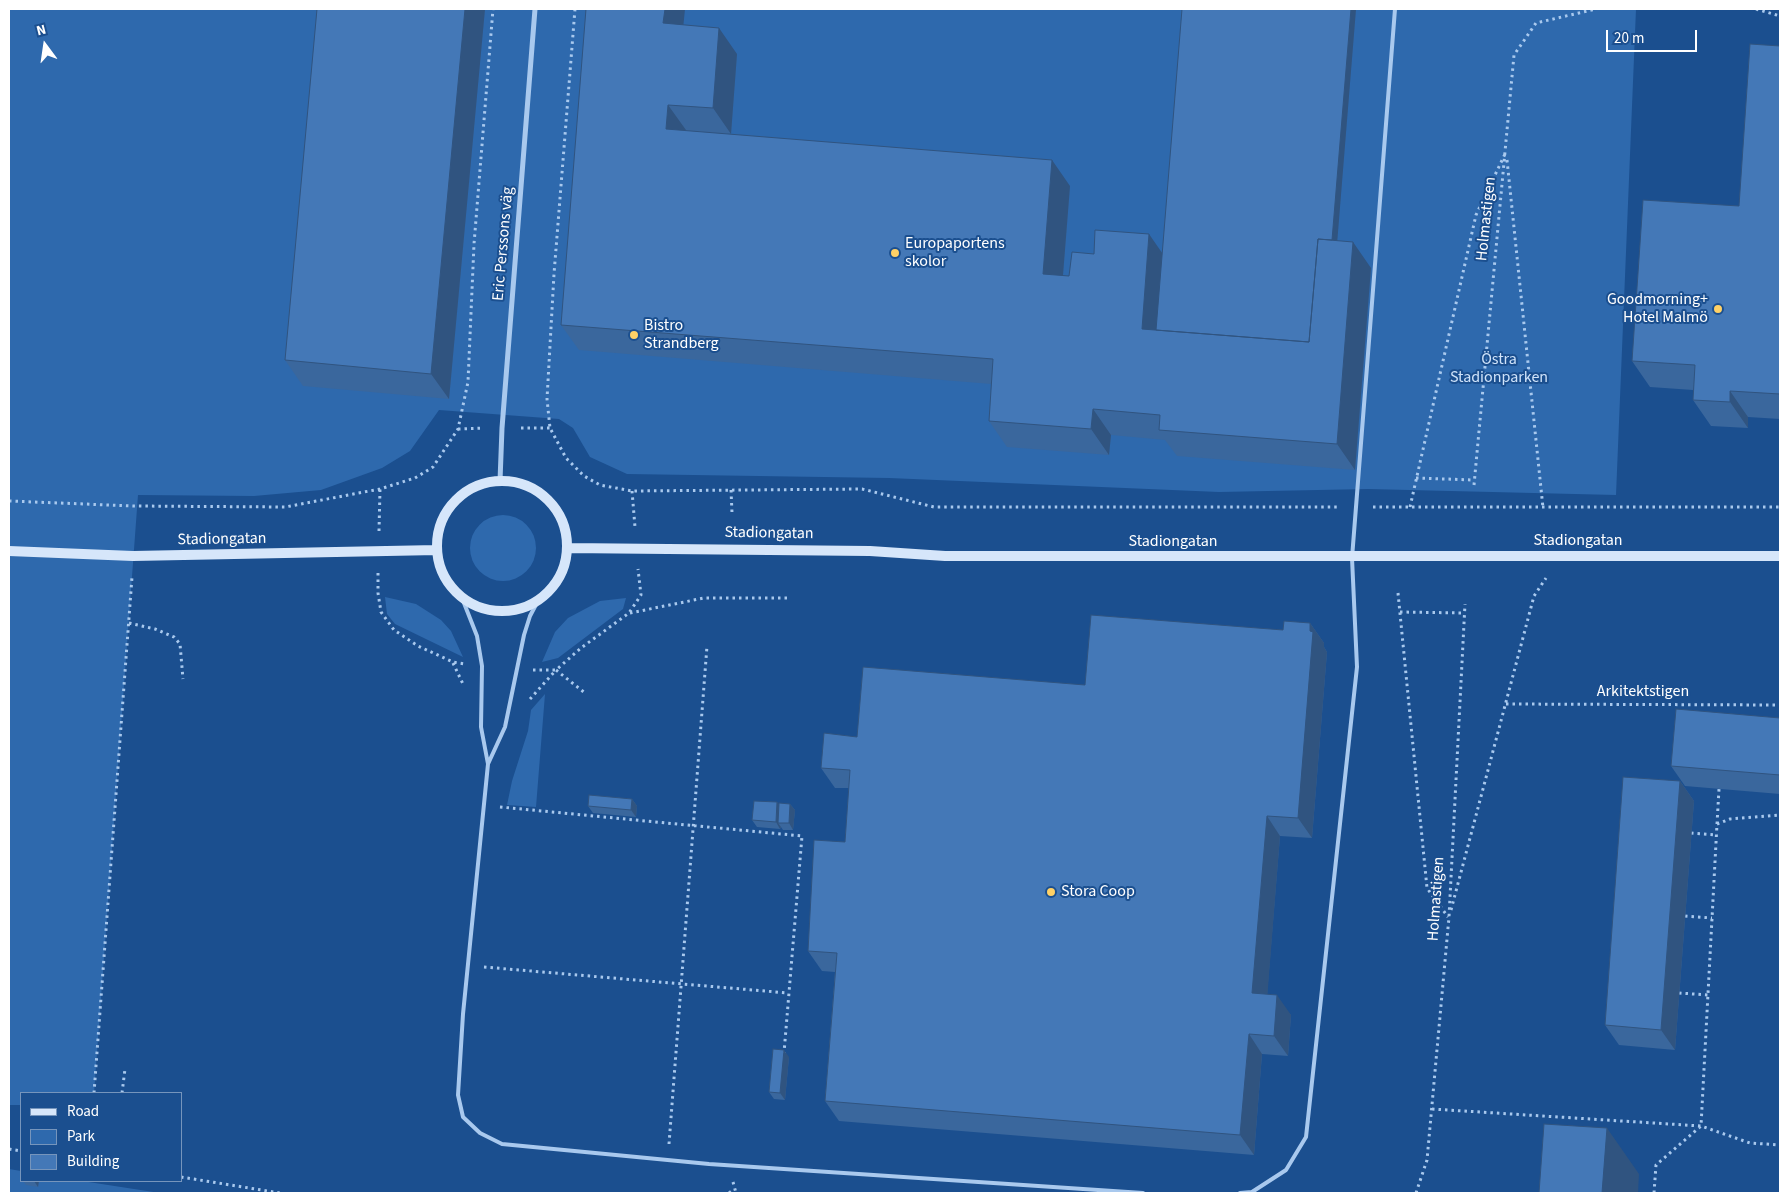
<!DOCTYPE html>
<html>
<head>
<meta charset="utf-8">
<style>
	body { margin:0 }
	#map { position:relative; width:1789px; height:1202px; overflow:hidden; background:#1b4f8f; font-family:"Source Sans 3",sans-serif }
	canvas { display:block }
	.frame { position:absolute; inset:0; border:10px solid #fff; pointer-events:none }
	.legend { position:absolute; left:20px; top:1092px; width:162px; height:90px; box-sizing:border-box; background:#1b4f8f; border:1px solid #7695bc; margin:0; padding:6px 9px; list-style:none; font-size:15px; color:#fff }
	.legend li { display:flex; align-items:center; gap:10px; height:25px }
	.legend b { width:25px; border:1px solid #7695bc }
	.north { position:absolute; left:20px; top:20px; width:50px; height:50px; -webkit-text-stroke:4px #1b4f8f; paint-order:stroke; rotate:346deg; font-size:14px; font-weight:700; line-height:20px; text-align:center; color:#fff }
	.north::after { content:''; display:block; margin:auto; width:18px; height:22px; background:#fff; clip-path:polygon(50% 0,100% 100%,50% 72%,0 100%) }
	.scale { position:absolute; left:1606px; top:30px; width:91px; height:22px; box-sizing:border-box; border:2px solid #fff; border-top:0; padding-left:6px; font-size:15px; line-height:18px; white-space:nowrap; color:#fff; -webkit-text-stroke:4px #1b4f8f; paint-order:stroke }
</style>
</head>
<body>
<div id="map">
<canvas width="1789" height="1202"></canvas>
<div class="frame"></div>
<ul class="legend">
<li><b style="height:6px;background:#d6e6fa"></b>Road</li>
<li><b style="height:14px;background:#2e69ad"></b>Park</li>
<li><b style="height:14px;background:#4478b7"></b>Building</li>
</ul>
<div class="north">N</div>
<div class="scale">20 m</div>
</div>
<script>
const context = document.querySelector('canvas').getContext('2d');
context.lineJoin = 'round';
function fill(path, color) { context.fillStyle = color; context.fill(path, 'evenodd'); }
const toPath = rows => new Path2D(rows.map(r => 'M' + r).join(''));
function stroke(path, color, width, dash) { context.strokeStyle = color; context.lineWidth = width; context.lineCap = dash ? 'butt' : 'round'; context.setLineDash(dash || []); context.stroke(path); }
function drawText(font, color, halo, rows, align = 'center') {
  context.font = font + ' "Source Sans 3",sans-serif'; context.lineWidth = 4; context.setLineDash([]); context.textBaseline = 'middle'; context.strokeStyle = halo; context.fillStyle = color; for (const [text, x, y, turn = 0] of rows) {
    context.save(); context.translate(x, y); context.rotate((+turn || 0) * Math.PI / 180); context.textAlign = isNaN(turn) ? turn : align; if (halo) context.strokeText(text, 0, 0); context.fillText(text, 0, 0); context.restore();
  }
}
const green = toPath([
	[9,9,1636,9,1616,495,1368,489,1219,492,889,478,627,474,590,457,573,428,559,419,439,410,410,451,382,468,321,490,254,496,138,495,94,1093,21,1093,21,1105,9,1105],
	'470 548a33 33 0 1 1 66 0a33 33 0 1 1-66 0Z',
	[385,597,416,604,441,620,451,631,463,657,395,624,387,614],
	[626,598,623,609,611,618,558,658,542,662,555,632,568,618,600,601],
	[545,694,536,807,507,805,512,781,528,731,531,710],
	[9,1169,21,1171,21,1181,82,1181,160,1193,9,1193]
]);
const path = toPath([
	[575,9,554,274,547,399,550,428,566,458,584,476,600,485,632,491,862,489,934,507,1340,507],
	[1756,9,1780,16],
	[1507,160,1543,508],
	[521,428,550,428],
	[458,429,484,428],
	[1416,478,1474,480],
	[1474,485,1514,55,1536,23,1596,9],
	[731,490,732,513],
	[632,491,635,527],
	[9,501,134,506,285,507,380,489,415,478,433,467,458,429,468,382,474,244,493,9],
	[1373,507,1780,507],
	[1410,507,1476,215,1505,154],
	[379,531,380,489],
	[378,573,378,593,381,612,394,630,418,646,453,662,465,664],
	[1398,593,1427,888,1448,917],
	[1400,612,1465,613],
	[630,613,704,598,789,598],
	[129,623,155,629,174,637,180,644,183,679],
	[453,663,463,684],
	[533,670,556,670,581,648,629,613,641,595,638,569],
	[530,699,556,670,585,693],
	[1506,704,1780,705],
	[500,807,802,836,784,1053],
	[1717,824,1719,789],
	[1691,833,1717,835],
	[1451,910,1534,596,1546,578],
	[1685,916,1712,918],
	[484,967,788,993],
	[1679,993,1708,995],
	[94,1093,132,577],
	[122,1093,125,1069],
	[1432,1109,1701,1126,1750,1143,1780,1145],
	[669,1144,707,646],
	[9,1149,21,1151],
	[181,1177,280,1193],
	[733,1182,736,1193],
	[729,1193,734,1189],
	[1416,1193,1427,1160,1449,917,1465,604],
	[1654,1193,1656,1165,1701,1126,1717,824,1730,819,1780,815]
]);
const service = toPath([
	[462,598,477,636,482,666,481,727,488,764,463,1014,458,1095,463,1117,480,1133,502,1144,709,1164,1143,1193],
	[488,764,505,727,524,635,530,616,539,599],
	[1240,1193,1252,1192,1286,1170,1306,1137,1357,667,1352,558,1395,9]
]);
const minor = toPath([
	[500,481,502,428,535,9]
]);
const secondary = toPath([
	'437 546a65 65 0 1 1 130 0a65 65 0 1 1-130 0Z',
	[567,548,870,551,945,556,1780,556],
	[9,551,133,556,437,550]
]);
const wall = toPath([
	[317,9,485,9,449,399,303,386,285,360],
	[1356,9,1337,241,1371,268,1355,470,1177,456,1165,440,1111,435,1109,455,1007,447,989,421,991,384,579,350,561,325,683,25,737,54,731,134,686,131,1070,186,1063,276,1069,276,1094,254,1162,253],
	[1780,46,1780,419,1748,417,1748,428,1711,426,1693,400,1693,390,1650,387,1632,361,1739,206],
	[1310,623,1324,643,1324,647,1327,652,1312,838,1280,836,1267,995,1291,1015,1288,1056,1262,1054,1254,1155,839,1121,825,1101,835,972,822,971,808,951,845,842,849,788,835,788,821,768,857,737,1085,685],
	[1780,718,1780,794,1685,786,1671,766],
	[1680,781,1694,801,1675,1050,1619,1045,1605,1025],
	[632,799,637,806,636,817,593,813,588,806],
	[777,802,779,805,790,804,795,810,793,830,783,830,781,827,780,829,757,827,752,820],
	[789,1057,785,1100,774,1099,769,1092],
	[23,1181,39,1181,38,1187,26,1185]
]);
const shadedWall = toPath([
	[465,9,485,9,449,399,431,374],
	[665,9,685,9,681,49,663,23],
	[1351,9,1356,9,1327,368,1322,361],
	[719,28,737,54,731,134,713,108],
	[668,105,686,130,684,155,666,129],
	[1052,160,1070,186,1061,300,1043,274],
	[1149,234,1167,260,1160,348,1142,329],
	[1353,242,1371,268,1355,470,1337,444],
	[1730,391,1748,417,1748,428,1730,402],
	[1093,409,1111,435,1109,455,1091,429],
	[1310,623,1324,643,1324,647,1327,652,1312,838,1298,818],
	[1680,781,1694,801,1675,1050,1661,1030],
	[632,799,637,806,636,817,631,810],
	[777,802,782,809,778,823,781,827,780,829,776,822],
	[790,804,795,810,793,830,789,823],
	[1267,816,1280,836,1266,1013,1252,993],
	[1277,995,1291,1015,1288,1056,1274,1036],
	[1249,1034,1262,1054,1254,1155,1240,1135],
	[784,1050,789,1057,785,1100,780,1093],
	[1607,1128,1639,1174,1638,1193,1602,1193],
	[34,1181,39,1181,38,1187]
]);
const building = toPath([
	[317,9,465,9,431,374,285,360,317,9],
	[586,9,665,9,663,23,719,28,713,108,668,105,666,129,1052,160,1043,274,1069,276,1072,252,1094,254,1095,230,1149,234,1142,329,1309,342,1318,239,1353,242,1337,444,1159,430,1160,415,1093,409,1091,429,989,421,993,359,561,325,586,9],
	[1182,9,1351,9,1332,240,1318,239,1309,342,1156,330,1182,9],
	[1750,44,1780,46,1780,394,1730,391,1730,402,1693,400,1695,365,1632,361,1643,200,1739,206,1750,44],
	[1091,615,1283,630,1284,621,1310,623,1310,631,1313,632,1298,818,1267,816,1252,993,1277,995,1274,1036,1249,1034,1240,1135,825,1101,837,953,808,951,814,840,845,842,850,770,821,768,824,733,857,737,863,667,1085,685,1091,615],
	[1676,709,1780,718,1780,775,1671,766,1676,709],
	[1623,777,1680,781,1661,1030,1605,1025,1623,777],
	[589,795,632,799,631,810,588,806,589,795],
	[754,801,777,802,776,822,752,820,754,801],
	[779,803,790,804,789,823,778,823,779,803],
	[773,1049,784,1050,780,1093,769,1092,773,1049],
	[1544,1124,1607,1128,1602,1193,1539,1193,1544,1124]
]);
const markers = [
	[895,253,5,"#ffd166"],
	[1718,309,5,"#ffd166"],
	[634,335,5,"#ffd166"],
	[1051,892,5,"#ffd166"]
];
const streetNames = [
	["Holmastigen",1487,219,-84],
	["Eric Perssons väg",504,244,-85],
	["Stadiongatan",769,534,1],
	["Stadiongatan",222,540,-1],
	["Stadiongatan",1578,541],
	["Stadiongatan",1173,542],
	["Arkitektstigen",1643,692],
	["Holmastigen",1437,899,-86]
];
const poiNames = [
	["Europaportens",905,244],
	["skolor",905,262],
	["Goodmorning+",1708,300,"right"],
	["Hotel Malmö",1708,318,"right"],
	["Bistro",644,326],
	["Strandberg",644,344],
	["Stora Coop",1061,892]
];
const parkNames = [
	["Östra",1499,360],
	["Stadionparken",1499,378]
];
fill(green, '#2e69ad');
stroke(path, '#a9c9ee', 3, [2.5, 4]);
stroke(service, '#a9c9ee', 4);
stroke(minor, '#a9c9ee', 5);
stroke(secondary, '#d6e6fa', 10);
fill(wall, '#3a679d');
fill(shadedWall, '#305480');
fill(building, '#4478b7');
stroke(building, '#305480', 1);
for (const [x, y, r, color] of markers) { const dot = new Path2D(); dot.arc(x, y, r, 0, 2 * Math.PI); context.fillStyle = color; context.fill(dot); stroke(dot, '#1b4f8f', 2); }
drawText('16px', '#fff', '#1b4f8f', streetNames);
drawText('16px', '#fff', '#1b4f8f', poiNames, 'left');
drawText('16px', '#cfe3fa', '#1b4f8f', parkNames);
</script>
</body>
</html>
